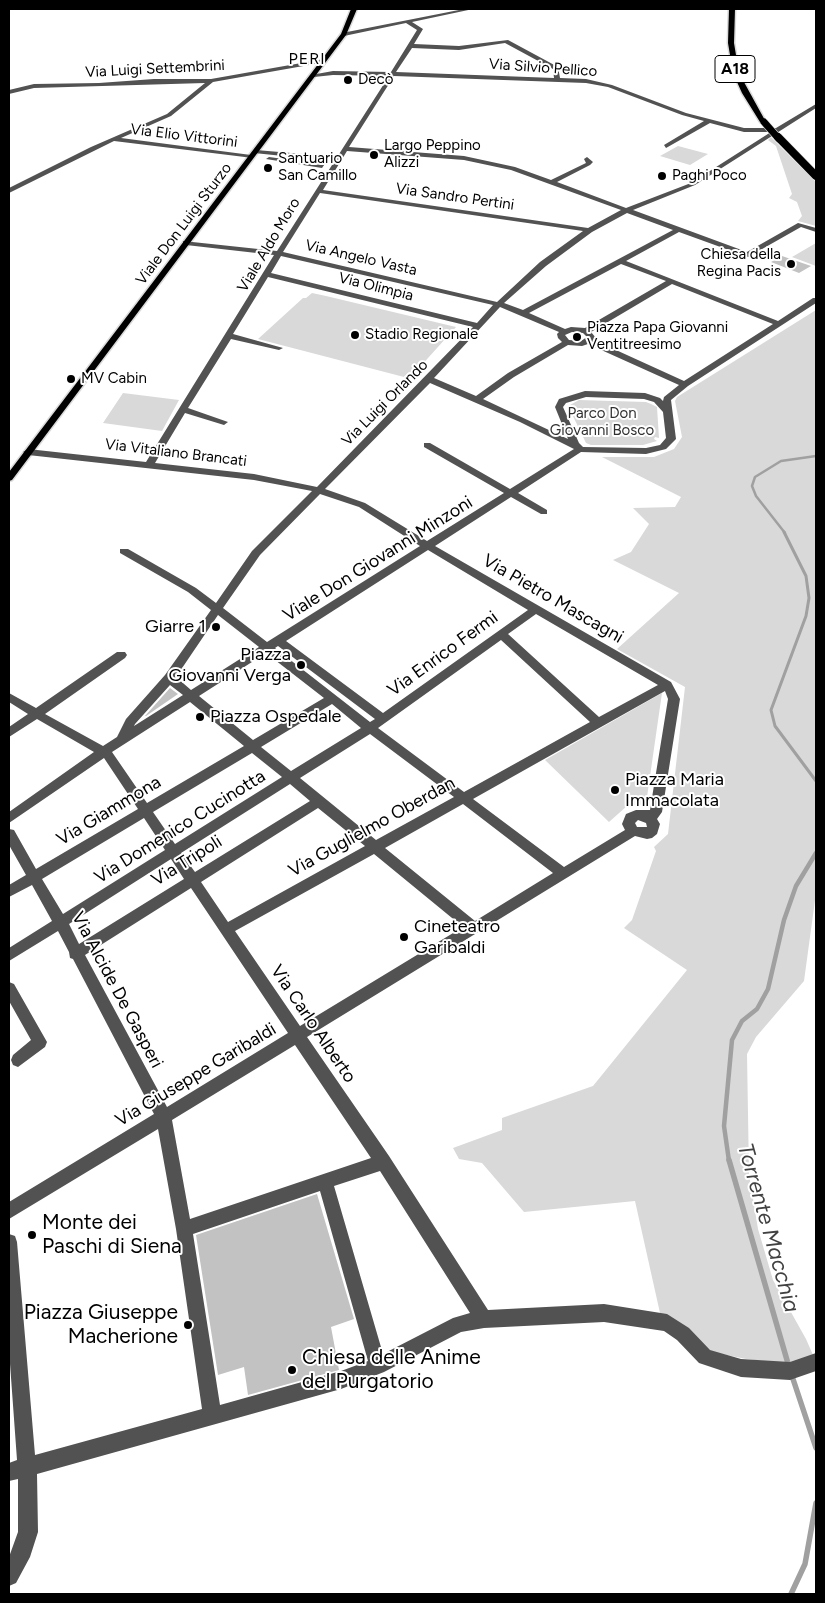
<!DOCTYPE html>
<html>
<head>
<meta charset="utf-8">
<style>
	body { margin:0 }
	#map { position:relative; width:825px; height:1603px; overflow:hidden; background:#fff; font-family:Figtree,sans-serif }
	canvas { display:block }
	.frame { position:absolute; inset:0; border:10px solid #000; pointer-events:none }
</style>
</head>
<body>
<div id="map">
<canvas width="825" height="1603"></canvas>
<div class="frame"></div>
</div>
<script>
const context = document.querySelector('canvas').getContext('2d');
context.lineJoin = 'round';
function fill(path, color) { context.fillStyle = color; context.fill(path, 'evenodd'); }
const toPath = rows => new Path2D(rows.map(r => 'M' + r).join(''));
function stroke(path, color, width, dash) { context.strokeStyle = color; context.lineWidth = width; context.lineCap = dash ? 'butt' : 'round'; context.setLineDash(dash || []); context.stroke(path); }
function drawText(font, color, halo, rows, align = 'center') {
  context.font = font + ' Figtree,sans-serif'; context.lineWidth = 4; context.setLineDash([]); context.textBaseline = 'middle'; context.strokeStyle = halo; context.fillStyle = color; for (const [text, x, y, turn = 0] of rows) {
    context.save(); context.translate(x, y); context.rotate((+turn || 0) * Math.PI / 180); context.textAlign = isNaN(turn) ? turn : align; if (halo) context.strokeText(text, 0, 0); context.fillText(text, 0, 0); context.restore();
  }
}
const green = toPath([
	[771,137,816,182,816,226,798,221,802,216,797,202,789,198,792,194,776,146,768,140],
	[678,146,708,154,690,165,660,156],
	[816,243,816,266,792,257],
	[312,293,326,296,456,327,419,368,414,373,409,372,404,377,258,339,303,298,306,298],
	[816,310,816,893,804,981,756,1037,747,1054,749,1174,758,1229,773,1280,806,1339,813,1355,791,1364,746,1359,707,1351,660,1313,635,1201,524,1212,482,1163,459,1159,453,1148,502,1130,502,1118,593,1086,687,970,624,928,632,920,656,851,654,847,668,834,685,687,617,649,679,593,613,560,631,552,649,524,633,508,675,507,681,497,602,457,654,457,674,449,682,437,675,401,677,397],
	[123,393,179,400,162,431,103,423],
	[579,400,646,402,651,404,657,407,659,438,655,437,654,439,657,441,643,445,591,445,586,443,570,410,570,405],
	[662,693,646,804,627,806,609,822,545,760]
]);
const streamFar3 = toPath([
	[785,533,756,496,752,486,755,477,781,461,816,456]
]);
const streamFar2 = toPath([
	[784,532,806,576,809,598,806,616,771,710,775,726,816,781]
]);
const streamFar1 = toPath([
	[729,1161,724,1126,732,1040,742,1021,757,1009,768,989,784,920,796,886,816,853]
]);
const stream = toPath([
	[729,1160,789,1367],
	[792,1376,816,1448],
	[791,1594,805,1564,816,1503]
]);
const building = toPath([
	[782,256,811,266,799,273,771,262],
	[170,688,178,694,146,716,145,716],
	[317,1194,354,1319,331,1327,339,1370,248,1395,244,1367,218,1375,196,1235]
]);
const minor = toPath([
	[464,9,473,9,412,22,423,29,414,44,459,46,508,40,558,67,560,78,586,79,612,85,686,113,744,128,776,128,816,104,816,108,695,185,633,210,747,252,798,223,816,228,816,232,801,227,748,257,679,232,626,261,778,321,813,298,816,298,816,303,688,386,671,400,676,439,666,449,646,454,581,452,518,493,547,510,547,514,541,514,511,497,435,546,671,682,680,699,662,812,657,819,660,824,657,834,652,838,647,839,635,836,307,1037,389,1156,488,1310,604,1304,667,1314,689,1328,710,1350,741,1359,790,1362,816,1353,816,1371,790,1380,741,1377,699,1363,677,1340,664,1331,604,1322,484,1328,461,1332,384,1372,341,1389,37,1474,38,1532,30,1557,16,1583,9,1586,9,1557,18,1532,18,1479,9,1481,9,1463,17,1460,9,1350,9,1234,15,1236,17,1242,35,1455,202,1409,176,1229,158,1129,9,1219,9,1202,154,1114,73,959,70,958,69,952,58,931,9,961,9,948,52,921,32,885,9,897,9,885,26,875,9,845,9,829,14,830,36,869,138,809,104,758,9,823,9,812,94,752,37,719,9,737,9,727,28,714,9,702,9,693,36,708,117,652,125,652,127,655,125,658,45,714,103,746,117,737,126,719,165,675,211,610,188,592,120,553,120,549,128,549,196,588,216,603,252,551,312,491,254,480,28,455,23,452,28,449,146,462,274,255,186,245,183,245,183,241,277,251,389,76,333,75,314,77,311,75,333,71,391,72,417,30,406,23,344,36,342,33,464,9],
	[505,43,553,69,554,78,396,72,412,48,459,50,505,43],
	[394,76,586,83,608,87,682,115,704,121,664,145,666,148,710,123,744,132,771,132,691,183,626,208,557,182,590,165,593,162,587,157,584,159,586,163,551,180,515,167,464,156,349,147,394,76],
	[347,151,464,160,511,170,621,210,588,228,323,190,347,151],
	[320,193,583,231,540,262,497,302,283,252,320,193],
	[627,213,673,230,523,310,504,303,546,266,592,232,627,213],
	[281,256,493,305,477,323,271,273,281,256],
	[621,264,666,281,585,328,571,327,565,329,529,313,621,264],
	[268,277,473,327,317,487,254,474,155,463,185,413,224,425,228,422,188,408,231,339,279,350,283,348,233,334,268,277],
	[672,284,773,324,684,381,594,340,596,338,591,332,672,284],
	[500,307,559,332,557,334,558,338,562,342,508,373,476,396,434,378,500,307],
	[572,332,583,333,587,337,581,341,569,340,565,335,572,332],
	[588,344,679,385,664,397,663,401,660,398,645,393,585,391,559,399,555,407,568,439,483,399,514,377,568,345,582,346,588,344],
	[430,383,520,422,574,449,510,489,430,443,424,443,424,447,504,493,427,541,365,503,325,489,430,383],
	[586,397,644,399,654,402,663,412,666,438,660,445,646,448,583,447,579,443,563,407,566,403,586,397],
	[320,494,359,507,420,546,267,642,223,608,260,555,320,494],
	[428,550,528,610,383,713,286,641,428,550],
	[536,614,658,685,599,717,508,634,536,614],
	[218,615,259,647,191,690,176,677,218,615],
	[501,640,590,722,464,792,378,728,501,640],
	[278,646,375,719,370,722,275,648,278,646],
	[266,653,324,698,253,740,199,696,266,653],
	[170,685,183,695,134,726,135,724,170,685],
	[665,691,668,699,650,810,636,810,626,814,622,824,625,830,564,867,473,799,665,691],
	[190,702,244,746,147,803,112,752,190,702],
	[332,704,361,728,291,771,261,747,332,704],
	[370,734,454,797,376,840,300,778,370,734],
	[252,753,282,777,175,844,153,812,252,753],
	[290,784,310,801,195,872,181,853,290,784],
	[463,804,553,873,475,921,385,848,463,804],
	[318,808,365,846,228,922,201,882,318,808],
	[144,818,165,850,63,914,42,879,144,818],
	[638,820,646,823,647,827,637,827,635,823,638,820],
	[374,854,463,927,300,1026,235,931,374,854],
	[171,859,184,879,79,944,69,924,171,859],
	[191,888,288,1033,167,1107,85,955,191,888],
	[295,1045,371,1158,190,1219,172,1120,295,1045],
	[380,1171,470,1313,453,1318,383,1354,334,1186,380,1171],
	[320,1191,368,1361,341,1371,220,1405,193,1234,320,1191],
	[324,59,326,62,213,82,171,116,121,138,251,155,253,158,114,141,9,193,9,188,91,147,167,114,205,83,34,88,9,94,9,90,34,84,99,83,154,79,211,79,324,59],
	[256,150,326,156,329,158,322,168,266,159,269,157,320,164,322,160,254,153,256,150],
	[9,982,14,984,47,1042,45,1047,18,1067,13,1065,11,1060,13,1055,31,1040,9,1001,9,982]
]);
const major = toPath([
	[351,9,357,9,346,35,12,480,9,481,9,472,341,34,351,9]
]);
const highway = toPath([
	[729,9,735,9,734,43,739,73,767,124,760,122,742,93,733,73,728,43,729,9]
]);
const highwayBridgeFar1 = toPath([
	[764,122,779,139]
]);
const highwayBridge = toPath([
	[778,137,816,176]
]);
const markers = [
	[348,80,5,"#000"],
	[374,155,5,"#000"],
	[268,168,5,"#000"],
	[662,176,5,"#000"],
	[791,264,5,"#000"],
	[355,335,5,"#000"],
	[577,337,5,"#000"],
	[71,379,5,"#000"],
	[216,627,5,"#000"],
	[301,665,5,"#000"],
	[200,717,5,"#000"],
	[615,790,5,"#000"],
	[404,937,5,"#000"],
	[32,1235,5,"#000"],
	[188,1325,5,"#000"],
	[292,1370,5,"#000"]
];
const farStreetnames = [
	["Via Silvio Pellico",543,68,4],
	["Via Luigi Settembrini",155,69,-3],
	["Via Elio Vittorini",184,136,7],
	["Via Sandro Pertini",455,197,8],
	["Viale Don Luigi Sturzo",184,224,-53],
	["Viale Aldo Moro",269,245,-59],
	["Via Angelo Vasta",361,258,13],
	["Via Olimpia",376,287,14],
	["Via Luigi Orlando",385,403,-45],
	["Via Vitaliano Brancati",176,453,7]
];
const farPoinames = [
	["Decò",358,80],
	["Largo Peppino",384,146],
	["Alizzi",384,163],
	["Santuario",278,159],
	["San Camillo",278,176],
	["Paghi Poco",672,176],
	["Chiesa della",781,255,"right"],
	["Regina Pacis",781,272,"right"],
	["Piazza Papa Giovanni",587,328],
	["Ventitreesimo",587,345],
	["Stadio Regionale",365,335],
	["MV Cabin",81,379]
];
const farParknames = [
	["Parco Don",602,414],
	["Giovanni Bosco",602,431]
];
const farNeighbourhoodnames = [
	["PERI",307,59]
];
const shields = [
	[735,69,40]
];
const shieldNames = [
	["A18",735,69]
];
const streetNames = [
	["Viale Don Giovanni Minzoni",378,559,-32],
	["Via Pietro Mascagni",553,599,30],
	["Via Enrico Fermi",443,654,-36],
	["Via Giammona",109,811,-31],
	["Via Domenico Cucinotta",180,827,-32],
	["Via Guglielmo Oberdan",372,827,-29],
	["Via Tripoli",187,861,-32],
	["Via Alcide De Gasperi",117,990,62],
	["Via Carlo Alberto",313,1024,56],
	["Via Giuseppe Garibaldi",196,1075,-31]
];
const poiNames = [
	["Giarre 1",206,627,"right"],
	["Piazza",291,655,"right"],
	["Giovanni Verga",291,676,"right"],
	["Piazza Ospedale",210,717],
	["Piazza Maria",625,780],
	["Immacolata",625,801],
	["Cineteatro",414,927],
	["Garibaldi",414,948]
];
const nearPoinames = [
	["Monte dei",42,1223],
	["Paschi di Siena",42,1247],
	["Piazza Giuseppe",178,1313,"right"],
	["Macherione",178,1337,"right"],
	["Chiesa delle Anime",302,1358],
	["del Purgatorio",302,1382]
];
const nearWaternames = [
	["Torrente Macchia",768,1228,74]
];
fill(green, '#d9d9d9');
stroke(streamFar3, '#a0a0a0', 2.5);
stroke(streamFar2, '#a0a0a0', 3);
stroke(streamFar1, '#a0a0a0', 4.5);
stroke(stream, '#a0a0a0', 5.5);
fill(building, '#c2c2c2');
stroke(major, '#dbdbdb', 3);
stroke(highway, '#dbdbdb', 3);
fill(minor, '#525252');
fill(major, '#000');
fill(highway, '#000');
stroke(highwayBridgeFar1, '#dbdbdb', 8, []);
stroke(highwayBridge, '#dbdbdb', 9, []);
stroke(highwayBridgeFar1, '#000', 7);
stroke(highwayBridge, '#000', 8);
for (const [x, y, r, color] of markers) { const dot = new Path2D(); dot.arc(x, y, r, 0, 2 * Math.PI); context.fillStyle = color; context.fill(dot); stroke(dot, '#fff', 2); }
drawText('15px', '#000', '#fff', farStreetnames);
drawText('15px', '#000', '#fff', farPoinames, 'left');
drawText('15px', '#303030', '#fff', farParknames);
context.letterSpacing = '1px';
drawText('16px', '#000', '#fff', farNeighbourhoodnames);
context.letterSpacing = '0px';
for (const [x, y, w] of shields) { const box = new Path2D(); box.roundRect(x - w / 2, y - 13.5, w, 27, 4); context.fillStyle = '#fff'; context.fill(box); stroke(box, '#000', 1); }
drawText('bold 16px', '#000', null, shieldNames);
drawText('18px', '#000', '#fff', streetNames);
drawText('18px', '#000', '#fff', poiNames, 'left');
drawText('21px', '#000', '#fff', nearPoinames, 'left');
drawText('italic 22px', '#414141', '#fff', nearWaternames);
</script>
</body>
</html>
